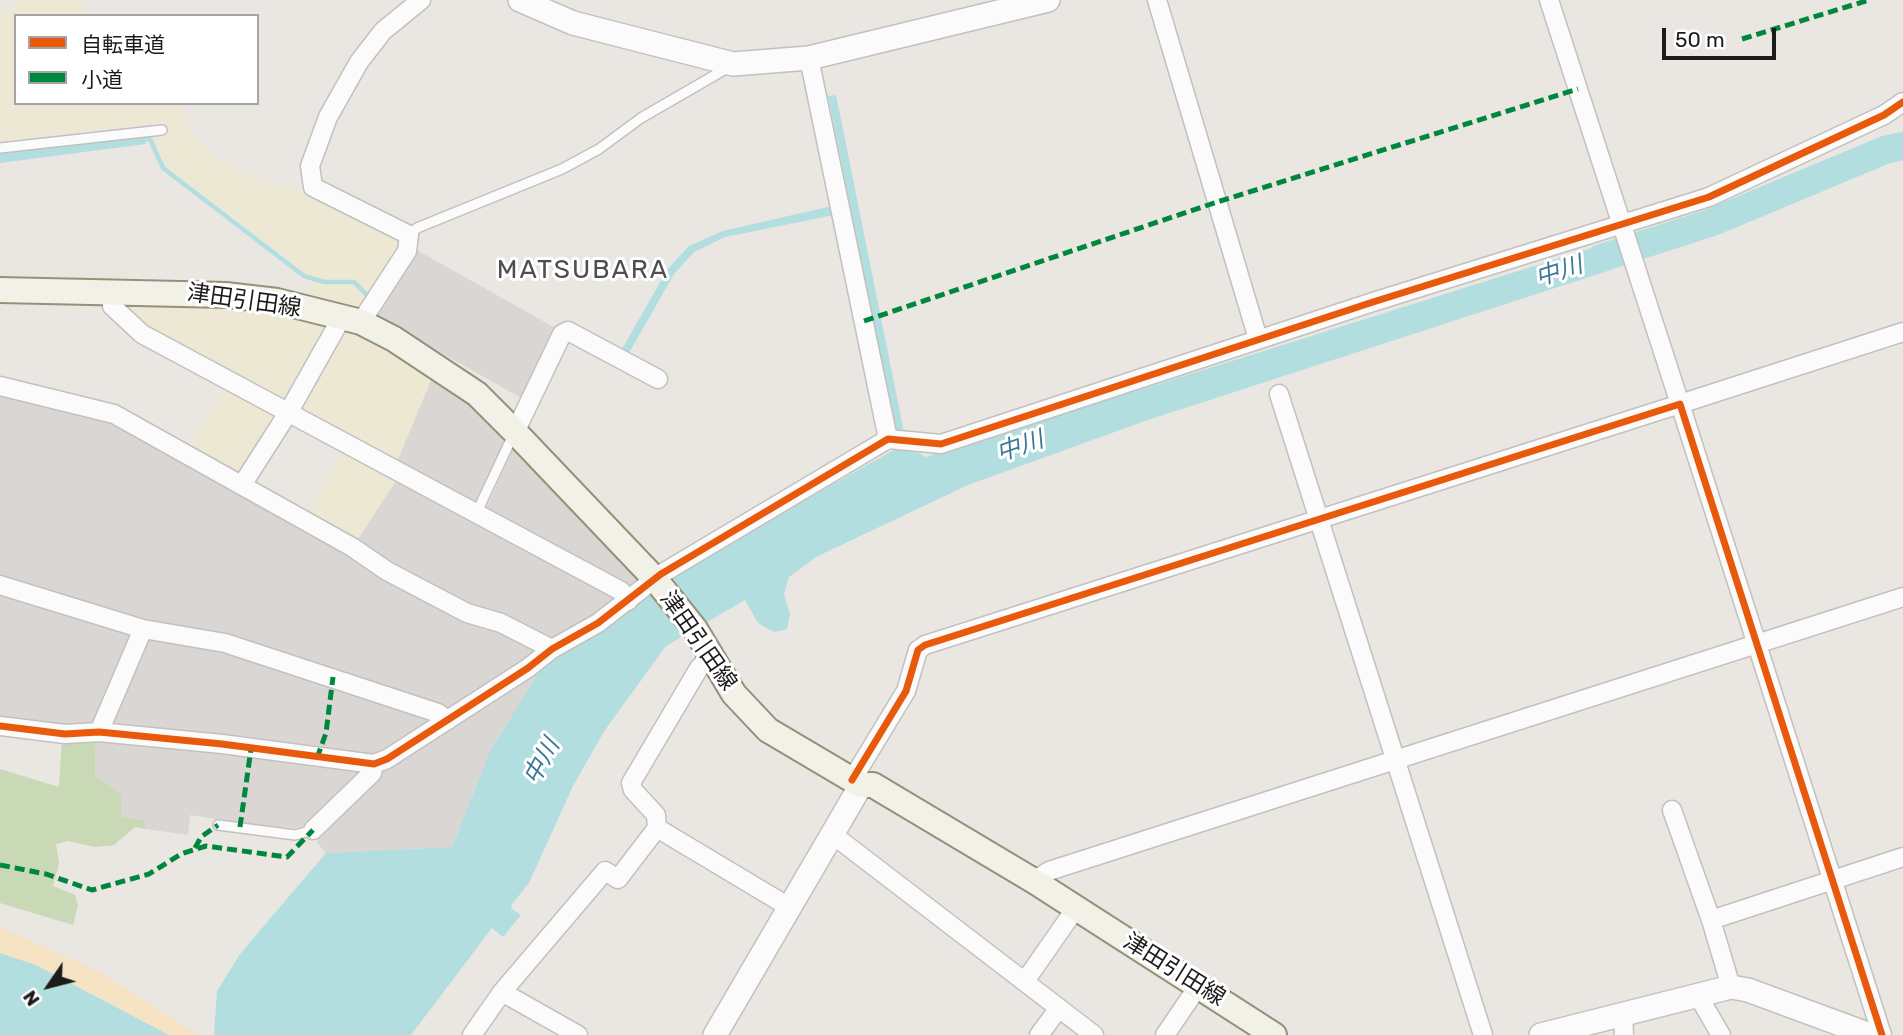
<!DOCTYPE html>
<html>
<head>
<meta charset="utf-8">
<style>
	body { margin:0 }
	#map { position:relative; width:1903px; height:1035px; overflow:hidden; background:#eae6e2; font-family:Rubik,"Noto Sans JP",sans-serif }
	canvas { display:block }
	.legend { position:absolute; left:14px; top:14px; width:245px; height:91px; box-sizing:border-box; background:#fff; border:2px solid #a4a4a4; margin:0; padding:9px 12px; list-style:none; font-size:21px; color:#1b1b1b }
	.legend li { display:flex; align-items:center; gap:14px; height:35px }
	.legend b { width:35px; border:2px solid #a4a4a4 }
	.north { position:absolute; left:14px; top:951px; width:70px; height:70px; -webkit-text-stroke:5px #fff; paint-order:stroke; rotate:235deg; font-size:19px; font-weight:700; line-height:28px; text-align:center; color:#1b1b1b }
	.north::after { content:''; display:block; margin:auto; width:24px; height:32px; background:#1b1b1b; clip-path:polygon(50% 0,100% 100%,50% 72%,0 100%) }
	.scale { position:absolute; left:1662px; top:28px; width:114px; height:32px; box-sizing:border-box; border:4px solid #1b1b1b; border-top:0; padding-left:9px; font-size:21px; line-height:24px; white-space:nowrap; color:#1b1b1b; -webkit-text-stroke:5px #fff; paint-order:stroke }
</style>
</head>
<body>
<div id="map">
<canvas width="1903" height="1035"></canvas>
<ul class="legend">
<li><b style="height:9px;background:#e8590c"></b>自転車道</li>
<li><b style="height:9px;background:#00873e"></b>小道</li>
</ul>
<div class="north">N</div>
<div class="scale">50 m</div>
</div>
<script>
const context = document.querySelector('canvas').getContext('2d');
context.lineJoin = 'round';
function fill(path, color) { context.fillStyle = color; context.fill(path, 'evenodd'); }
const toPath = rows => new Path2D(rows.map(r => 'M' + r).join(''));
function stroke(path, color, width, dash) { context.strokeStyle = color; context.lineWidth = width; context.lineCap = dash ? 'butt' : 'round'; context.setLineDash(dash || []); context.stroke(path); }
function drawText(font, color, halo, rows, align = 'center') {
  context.font = font + ' Rubik,"Noto Sans JP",sans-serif'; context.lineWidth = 6; context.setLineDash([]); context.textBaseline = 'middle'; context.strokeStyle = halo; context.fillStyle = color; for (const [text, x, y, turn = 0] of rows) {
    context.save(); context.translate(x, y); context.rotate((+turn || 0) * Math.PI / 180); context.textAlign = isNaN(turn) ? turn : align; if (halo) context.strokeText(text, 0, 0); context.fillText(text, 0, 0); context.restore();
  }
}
const residential = toPath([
	[415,249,557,329,523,399,376,316,375,310],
	[434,373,507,435,474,506,395,466],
	[0,391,112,418,541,648,453,713,0,580],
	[516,443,642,576,626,589,484,513],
	[397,479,621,599,552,642,474,610,354,545],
	[0,589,136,636,97,728,0,723],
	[143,637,226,648,432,714,435,723,371,759,104,728],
	[561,650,538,673,490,751,452,847,326,853,317,843,319,834,332,820,391,764],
	[96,737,223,748,366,771,312,824,295,828,269,827,190,815,188,835,145,829,145,820,121,817,95,776]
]);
const farmland = toPath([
	[14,0,74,0,93,16,16,16,16,103,180,103,188,126,200,144,222,162,269,184,296,188,400,233,403,249,359,312,307,299,313,279,170,170,151,138,172,134,169,122,0,141,0,10,14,9],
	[124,299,226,303,330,323,287,405,141,329,124,312],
	[343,327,399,352,434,373,395,466,296,414],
	[228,384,282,414,238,480,186,450],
	[343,449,397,479,354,545,307,519]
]);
const forest = toPath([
	[96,737,95,776,121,795,121,817,145,820,145,829,135,827,114,845,95,847,68,841,56,844,59,863,53,886,75,895,78,905,73,925,0,903,0,769,59,787,62,738]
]);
const sand = toPath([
	[0,927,96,970,199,1035,169,1035,36,965,0,953]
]);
const water = toPath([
	[836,95,907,447,926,457,1617,240,1626,265,1145,421,968,485,816,557,789,577,784,594,790,614,787,629,774,632,758,623,745,600,666,646,605,730,573,786,529,883,512,904,511,908,521,915,503,937,492,928,411,1035,214,1035,217,991,240,954,326,853,452,847,490,751,538,673,561,650,640,603,670,576,899,447,828,96],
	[145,136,146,144,0,163,0,153],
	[832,206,834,215,725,237,694,252,674,274,629,353,622,349,667,270,689,246,723,231],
	[0,953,36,965,169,1035,0,1035]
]);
const stream = toPath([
	[142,140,150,139,163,168,304,276,324,282,354,282,369,297]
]);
const river = toPath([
	[1601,258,1710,223,1885,150,1903,146]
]);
const service = toPath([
	[0,148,162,130],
	[409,235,417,228,562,169,599,149,641,118,729,67],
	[476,514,514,433],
	[218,825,295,835,313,830]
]);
const minor = toPath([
	[1157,0,1258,339],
	[1549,0,1680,404,1903,332],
	[809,58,888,439],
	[112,292,112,306,142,334,621,591,628,601],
	[361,322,407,251,409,235,313,187,310,166,328,117,359,62,383,31,421,0],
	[0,386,114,414,352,547,387,571,467,613,501,623,552,649],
	[1279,394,1483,1035],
	[515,432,562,334,568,331,658,379],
	[242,485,288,413,342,317],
	[0,585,143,629,225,643,438,713,448,720],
	[712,656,699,668,631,783,633,790,656,815,657,828,789,907],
	[0,726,65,734,99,732,222,744,374,764,387,759,528,668,552,649,598,623,661,574,888,439,941,444,1373,302,1709,197,1884,115,1903,102],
	[99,732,143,629],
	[852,780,906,691,918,650,925,645,1680,404,1882,1035],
	[1672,810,1711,920,1731,987],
	[313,830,372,773,374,764],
	[832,834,1094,1035],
	[1034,881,1049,871,1903,597],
	[1711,920,1903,857],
	[1025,981,1076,908],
	[502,992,578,1035],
	[1697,994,1721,1035],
	[1623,1013,1624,1035],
	[472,1035,502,992,605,871,618,879,657,828],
	[1039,1035,1059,1008],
	[1165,1035,1199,985]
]);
const tertiary = toPath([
	[520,0,573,23,733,64,809,58,1048,0],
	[715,1035,861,785],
	[1541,1035,1731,987,1748,990,1870,1035]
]);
const secondary = toPath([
	[0,290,226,295,277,301,361,322,394,339,477,394,515,432,655,579,695,629,734,694,768,730,861,785,873,785,1034,881,1274,1035]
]);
const quiet = toPath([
	[1742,39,1869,0],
	[864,321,1217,202,1578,89],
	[317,758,326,733,333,677],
	[240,827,251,749],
	[195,848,201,837,218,825],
	[0,865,46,874,92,890,149,874,181,854,206,846,287,857,313,830]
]);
const cycleway = toPath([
	[0,726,65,734,99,732,222,744,374,764,387,759,528,668,552,649,598,623,661,574,888,439,941,444,1373,302,1709,197,1884,115,1903,102],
	[852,780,906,691,918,650,925,645,1680,404,1882,1035]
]);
const streetNames = [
	["津田引田線",244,301,8],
	["津田引田線",698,641,55],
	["津田引田線",1174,970,32]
];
const waterNames = [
	["中川",1559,272,-18],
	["中川",1020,447,-19],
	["中川",542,762,-61]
];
const quarterNames = [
	["MATSUBARA",583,270]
];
fill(residential, '#d9d6d4');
fill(farmland, '#ece8d4');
fill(forest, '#c9d9b5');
fill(sand, '#f6e3c4');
fill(water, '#b3dedf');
stroke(stream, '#b3dedf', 4.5);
stroke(river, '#b3dedf', 28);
stroke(service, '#c2c1bf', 12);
stroke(minor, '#c2c1bf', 21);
stroke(tertiary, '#c2c1bf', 26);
stroke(secondary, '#94917a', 28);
stroke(service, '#fcfbfb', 9);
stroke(minor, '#fcfbfb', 18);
stroke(tertiary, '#fcfbfb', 23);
stroke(secondary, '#f2f1e7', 24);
stroke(quiet, '#00873e', 5, [10, 5]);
stroke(cycleway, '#e8590c', 7);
drawText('23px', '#1b1b1b', '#fff', streetNames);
drawText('italic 24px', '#3c7896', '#fff', waterNames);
context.letterSpacing = '2px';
drawText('26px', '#4e4e4e', '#fff', quarterNames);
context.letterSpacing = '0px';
</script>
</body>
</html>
